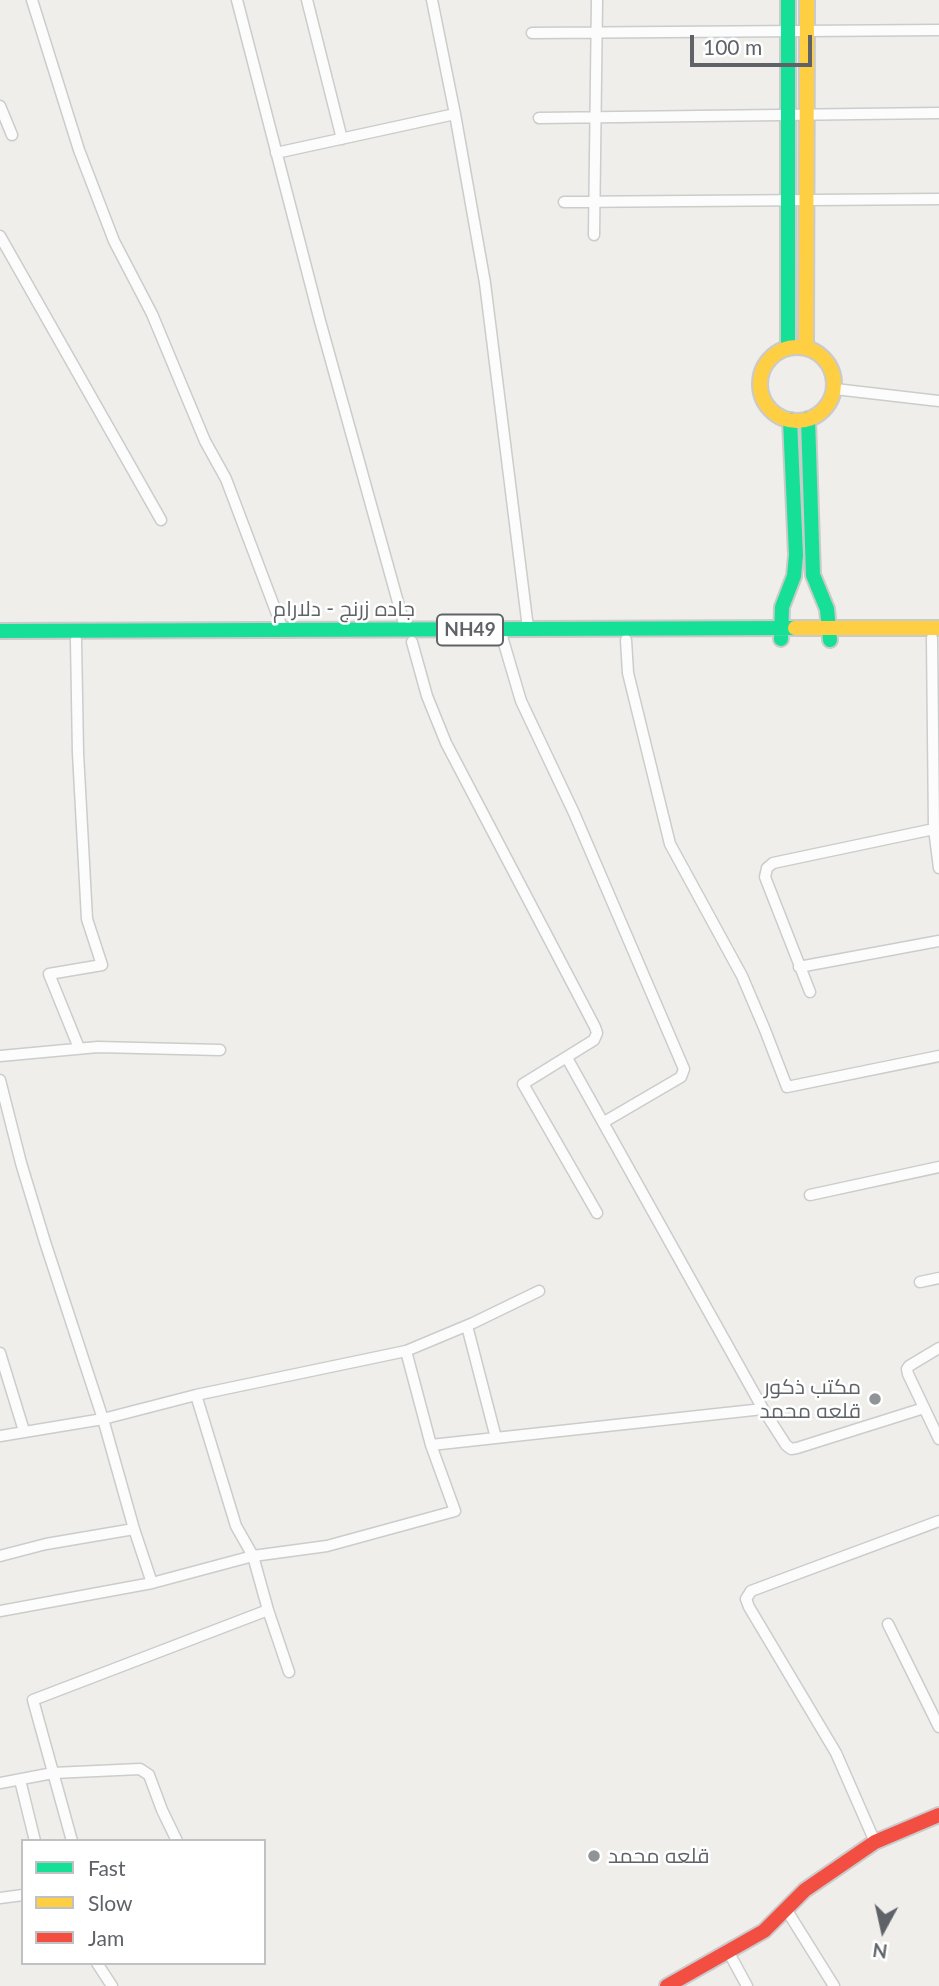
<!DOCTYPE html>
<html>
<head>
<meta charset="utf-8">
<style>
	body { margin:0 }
	#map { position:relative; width:939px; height:1986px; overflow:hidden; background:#efeeea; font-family:Lato,sans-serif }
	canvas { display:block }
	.legend { position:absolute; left:21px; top:1839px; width:245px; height:126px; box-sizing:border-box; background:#fff; border:2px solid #bfc1c3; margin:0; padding:9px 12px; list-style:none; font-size:21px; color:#5f6368 }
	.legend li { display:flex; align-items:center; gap:14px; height:35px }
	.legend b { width:35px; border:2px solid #bfc1c3 }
	.north { position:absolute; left:848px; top:1895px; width:70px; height:70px; -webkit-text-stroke:5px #fff; paint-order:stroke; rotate:188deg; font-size:19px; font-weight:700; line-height:28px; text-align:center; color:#5f6368 }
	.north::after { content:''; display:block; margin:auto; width:24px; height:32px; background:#5f6368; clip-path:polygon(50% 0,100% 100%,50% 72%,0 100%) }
	.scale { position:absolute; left:690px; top:35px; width:122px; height:32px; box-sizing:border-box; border:4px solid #5f6368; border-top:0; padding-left:9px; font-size:21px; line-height:24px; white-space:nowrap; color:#5f6368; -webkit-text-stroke:5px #fff; paint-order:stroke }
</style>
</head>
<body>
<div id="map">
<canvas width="939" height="1986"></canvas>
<ul class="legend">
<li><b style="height:9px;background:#16e098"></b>Fast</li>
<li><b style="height:9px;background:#ffcf43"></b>Slow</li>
<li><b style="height:9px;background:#f24e42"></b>Jam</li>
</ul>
<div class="north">N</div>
<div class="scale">100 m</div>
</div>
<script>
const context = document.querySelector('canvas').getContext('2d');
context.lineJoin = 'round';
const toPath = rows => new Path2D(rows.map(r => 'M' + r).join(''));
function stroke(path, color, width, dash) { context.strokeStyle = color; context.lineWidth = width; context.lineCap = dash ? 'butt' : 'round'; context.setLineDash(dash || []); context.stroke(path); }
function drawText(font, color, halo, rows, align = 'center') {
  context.font = font + ' Lato,Cairo,sans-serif'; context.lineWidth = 5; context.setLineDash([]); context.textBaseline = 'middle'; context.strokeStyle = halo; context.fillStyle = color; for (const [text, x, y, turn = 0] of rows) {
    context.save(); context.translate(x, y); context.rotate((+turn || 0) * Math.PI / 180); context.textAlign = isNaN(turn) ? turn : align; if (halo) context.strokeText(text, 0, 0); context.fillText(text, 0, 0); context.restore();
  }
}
const street = toPath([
	[32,0,79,150,114,241,152,314,205,441,226,479,283,630],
	[237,0,320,321,406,631],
	[307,0,342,139],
	[432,0,455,114,485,283,528,628],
	[532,33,939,30],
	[0,106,12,135],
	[539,118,939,113],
	[276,153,455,114],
	[564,202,939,199],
	[594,235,597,0],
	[0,236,161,520],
	[835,389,939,401],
	[501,629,503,640,521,701,574,813,684,1069,681,1077,604,1122],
	[932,638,934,829,939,868],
	[76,640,78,753,87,919,102,965,49,974,79,1048],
	[626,640,628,673,670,844,742,976,765,1030,787,1087,939,1056],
	[412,642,427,696,446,743,595,1027,597,1033,594,1040,523,1084,597,1213],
	[799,967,939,941],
	[810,992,765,877,767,868,773,863,934,829],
	[0,1056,98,1047,220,1050],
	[567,1058,763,1409,786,1445,791,1449,797,1448,924,1408],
	[0,1080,21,1163,45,1242,103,1419,134,1529,152,1583],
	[810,1195,939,1167],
	[920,1282,939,1278],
	[467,1326,496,1438],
	[939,1348,909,1366,907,1369,908,1374,939,1439],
	[0,1353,24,1431],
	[196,1395,236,1526,253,1556,268,1610,289,1672],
	[0,1436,103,1419,196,1395,406,1351,473,1323,539,1291],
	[431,1445,763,1409],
	[0,1556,46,1544,134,1529],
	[0,1611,152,1583,253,1556,327,1546,455,1511,431,1445,406,1351],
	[888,1624,939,1727],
	[20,1780,35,1841],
	[0,1783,53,1773,140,1769,149,1775,162,1810,177,1841],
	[72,1841,33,1700,268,1610],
	[875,1842,836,1753,749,1607,746,1599,751,1591,939,1521],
	[0,1898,23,1895],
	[786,1909,834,1986],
	[728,1951,747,1986],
	[97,1963,112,1986]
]);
const fast = toPath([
	[788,0,788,347],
	[808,419,813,575,827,609,830,640],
	[0,631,795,628],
	[781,639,782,607,794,576,796,555,790,420]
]);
const slow = toPath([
	'760 384a37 37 0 1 1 74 0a37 37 0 1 1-74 0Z',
	[806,347,807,0],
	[795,628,939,628]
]);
const jam = toPath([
	[667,1986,764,1931,805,1890,875,1842,939,1815]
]);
const markers = [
	[875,1399,7,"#919496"],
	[594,1856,7,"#919496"]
];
const shields = [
	[470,630,66]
];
const shieldNames = [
	["NH49",470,630]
];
const streetNames = [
	["جاده زرنج - دلارام",344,609]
];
const poiNames = [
	["مکتب ذکور",861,1387],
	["قلعه محمد",861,1411],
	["قلعه محمد",608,1856,"left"]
];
stroke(street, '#cbcccc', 13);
stroke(fast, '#cacacb', 18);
stroke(slow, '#cacacb', 18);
stroke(jam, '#cacacb', 18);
stroke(street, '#fdfcfc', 10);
stroke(fast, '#16e098', 14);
stroke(slow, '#ffcf43', 14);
stroke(jam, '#f24e42', 14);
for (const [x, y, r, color] of markers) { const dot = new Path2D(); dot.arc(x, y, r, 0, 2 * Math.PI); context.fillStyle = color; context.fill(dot); stroke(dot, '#fff', 2.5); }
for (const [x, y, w] of shields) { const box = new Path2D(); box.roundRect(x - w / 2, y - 15.5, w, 31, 5); context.fillStyle = '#fff'; context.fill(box); stroke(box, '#5f6368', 2); }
drawText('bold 19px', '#5f6368', null, shieldNames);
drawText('21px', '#5f6368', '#fff', streetNames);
drawText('21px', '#5f6368', '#fff', poiNames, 'right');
</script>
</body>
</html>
